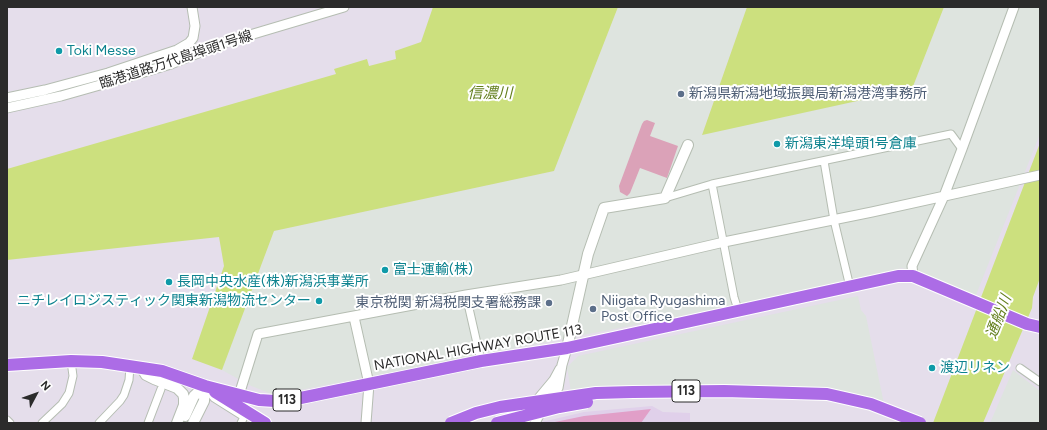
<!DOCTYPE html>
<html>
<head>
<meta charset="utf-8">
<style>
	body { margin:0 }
	#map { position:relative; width:1047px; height:430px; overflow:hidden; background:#e5deeb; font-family:Figtree,sans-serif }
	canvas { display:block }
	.frame { position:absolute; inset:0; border:8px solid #2b2b2b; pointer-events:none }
	.north { position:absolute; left:16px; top:374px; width:40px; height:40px; -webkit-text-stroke:3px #fff; paint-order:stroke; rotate:49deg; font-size:11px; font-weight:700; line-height:16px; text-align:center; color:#2b2b2b }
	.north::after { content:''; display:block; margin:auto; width:14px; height:18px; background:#2b2b2b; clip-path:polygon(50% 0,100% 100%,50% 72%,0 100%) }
</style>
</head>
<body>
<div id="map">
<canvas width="1047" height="430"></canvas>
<div class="frame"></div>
<div class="north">N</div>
</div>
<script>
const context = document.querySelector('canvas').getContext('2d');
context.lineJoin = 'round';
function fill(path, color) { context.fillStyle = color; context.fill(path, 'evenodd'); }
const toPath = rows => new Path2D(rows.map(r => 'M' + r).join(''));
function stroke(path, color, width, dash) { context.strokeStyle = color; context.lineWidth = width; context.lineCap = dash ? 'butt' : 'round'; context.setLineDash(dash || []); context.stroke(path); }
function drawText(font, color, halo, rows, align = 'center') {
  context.font = font + ' Figtree,"Noto Sans JP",sans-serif'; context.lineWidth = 4; context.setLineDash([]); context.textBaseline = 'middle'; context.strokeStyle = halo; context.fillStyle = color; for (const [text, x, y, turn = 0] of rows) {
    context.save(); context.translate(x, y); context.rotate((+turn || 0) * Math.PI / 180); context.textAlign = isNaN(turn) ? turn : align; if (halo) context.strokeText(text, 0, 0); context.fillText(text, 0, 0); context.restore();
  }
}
const industrial = toPath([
	[618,7,747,7,702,134,912,89,944,7,1040,7,1040,134,976,295,902,268,743,304,274,395,249,385,222,370,274,231,554,171],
	[858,296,861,310,866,316,884,404,836,390,809,387,649,385,571,392,567,367,578,356],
	[1013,370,1040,391,1040,423,990,423]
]);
const education = toPath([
	[652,406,663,412,690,413,690,423,538,423,584,412]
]);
const green = toPath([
	[647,120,655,123,650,136,678,146,667,178,640,168,630,193,627,196,620,192,619,186,642,124,644,121]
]);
const pitch = toPath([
	[651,409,641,423,550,423,584,416]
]);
const water = toPath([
	[433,7,618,7,554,171,274,231,222,370,192,359,224,266,219,237,7,260,7,169,336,74,334,69,367,59,369,66,396,59,395,51,421,42],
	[747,7,944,7,912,89,702,135],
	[1040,143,1040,278,1033,297,1032,308,983,423,933,423]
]);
const minor = toPath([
	[824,161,834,220,850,287],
	[712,184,734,297,738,310],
	[665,198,712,184,951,134,962,149],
	[466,295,481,361],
	[1020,368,1040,382],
	[209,392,214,398,241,415],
	[7,420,10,423],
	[42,423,62,404,69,393,73,376,71,361],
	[99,423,120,401,124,395,129,380,130,366],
	[148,423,161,389],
	[241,423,244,417]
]);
const tertiary = toPath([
	[7,98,45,90,108,73,177,50,189,43,193,38,195,26,192,7],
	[7,108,61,96,121,79,171,64,223,43,344,7],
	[913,276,912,266,944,196,962,149,1014,7],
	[354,317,369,384,366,423],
	[239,395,258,334,466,295,561,280,724,242,872,212,1040,175],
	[536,404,539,398,554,380,560,369],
	[535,423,544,405,558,388,562,365,567,348]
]);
const secondary = toPath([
	[567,348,588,254,604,208,665,198,688,145],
	[141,367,146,375,154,379,177,388,183,394,184,398,184,405,177,423],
	[185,416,194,396,205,386],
	[193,423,204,401,205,386]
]);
const trunk = toPath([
	[7,365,71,361,102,362,162,371,205,386,259,400,275,401,286,401,481,361,567,348,898,276,913,276,1027,324,1040,327],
	[215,392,265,423]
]);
const trunkBridge = toPath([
	[451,423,476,413,500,407,596,393,633,392,724,391,827,394,871,404,920,423],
	[497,423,559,407,587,402]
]);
const markers = [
	[59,51,4,"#0f9aa8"],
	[681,94,4,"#5c6f8a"],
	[777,144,4,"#0f9aa8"],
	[385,270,4,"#0f9aa8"],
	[169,282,4,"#0f9aa8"],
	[319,301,4,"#0f9aa8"],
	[549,303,4,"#5c6f8a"],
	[593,309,4,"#5c6f8a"],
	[932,368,4,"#0f9aa8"]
];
const shields = [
	[686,391,28],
	[287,400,28]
];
const shieldNames = [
	["113",686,391],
	["113",287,400]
];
const cultureNames = [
	["Toki Messe",67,51],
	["新潟東洋埠頭1号倉庫",785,144],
	["富士運輸(株)",393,270],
	["長岡中央水産(株)新潟浜事業所",177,282],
	["ニチレイロジスティック関東新潟物流センター",311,301,"right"],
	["渡辺リネン",940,368]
];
const streetNames = [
	["臨港道路万代島埠頭1号線",176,60,-18],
	["NATIONAL HIGHWAY ROUTE 113",478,348,-10]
];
const serviceNames = [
	["新潟県新潟地域振興局新潟港湾事務所",689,94],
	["Niigata Ryugashima",601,301],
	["Post Office",601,317],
	["東京税関 新潟税関支署総務課",541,303,"right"]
];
const waterNames = [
	["信濃川",490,94],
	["通船川",999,317,-69]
];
fill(industrial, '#dee4df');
fill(education, '#e0d0ea');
fill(green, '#dba2b8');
fill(pitch, '#e19fc8');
fill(water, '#cce07e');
stroke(minor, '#b5bdb2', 9);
stroke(tertiary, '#b5bdb2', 11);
stroke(secondary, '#b5bdb2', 12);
stroke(trunk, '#fff', 14);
stroke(minor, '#fff', 7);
stroke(tertiary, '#fff', 9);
stroke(secondary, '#fff', 10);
stroke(trunk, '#ac6ce6', 12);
stroke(trunkBridge, '#fff', 14, []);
stroke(trunkBridge, '#ac6ce6', 12);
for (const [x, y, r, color] of markers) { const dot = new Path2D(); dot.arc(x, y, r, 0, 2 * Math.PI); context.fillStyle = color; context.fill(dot); stroke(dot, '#fff', 1.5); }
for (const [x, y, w] of shields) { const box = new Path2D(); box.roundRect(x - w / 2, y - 11, w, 22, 3); context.fillStyle = '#fff'; context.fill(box); stroke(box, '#2b2b2b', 1); }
drawText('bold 13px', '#2b2b2b', null, shieldNames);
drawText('14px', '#0d838f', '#fff', cultureNames, 'left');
drawText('14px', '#2b2b2b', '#fff', streetNames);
drawText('14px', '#4e5e75', '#fff', serviceNames, 'left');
drawText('italic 15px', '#637f1d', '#fff', waterNames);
</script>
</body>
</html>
